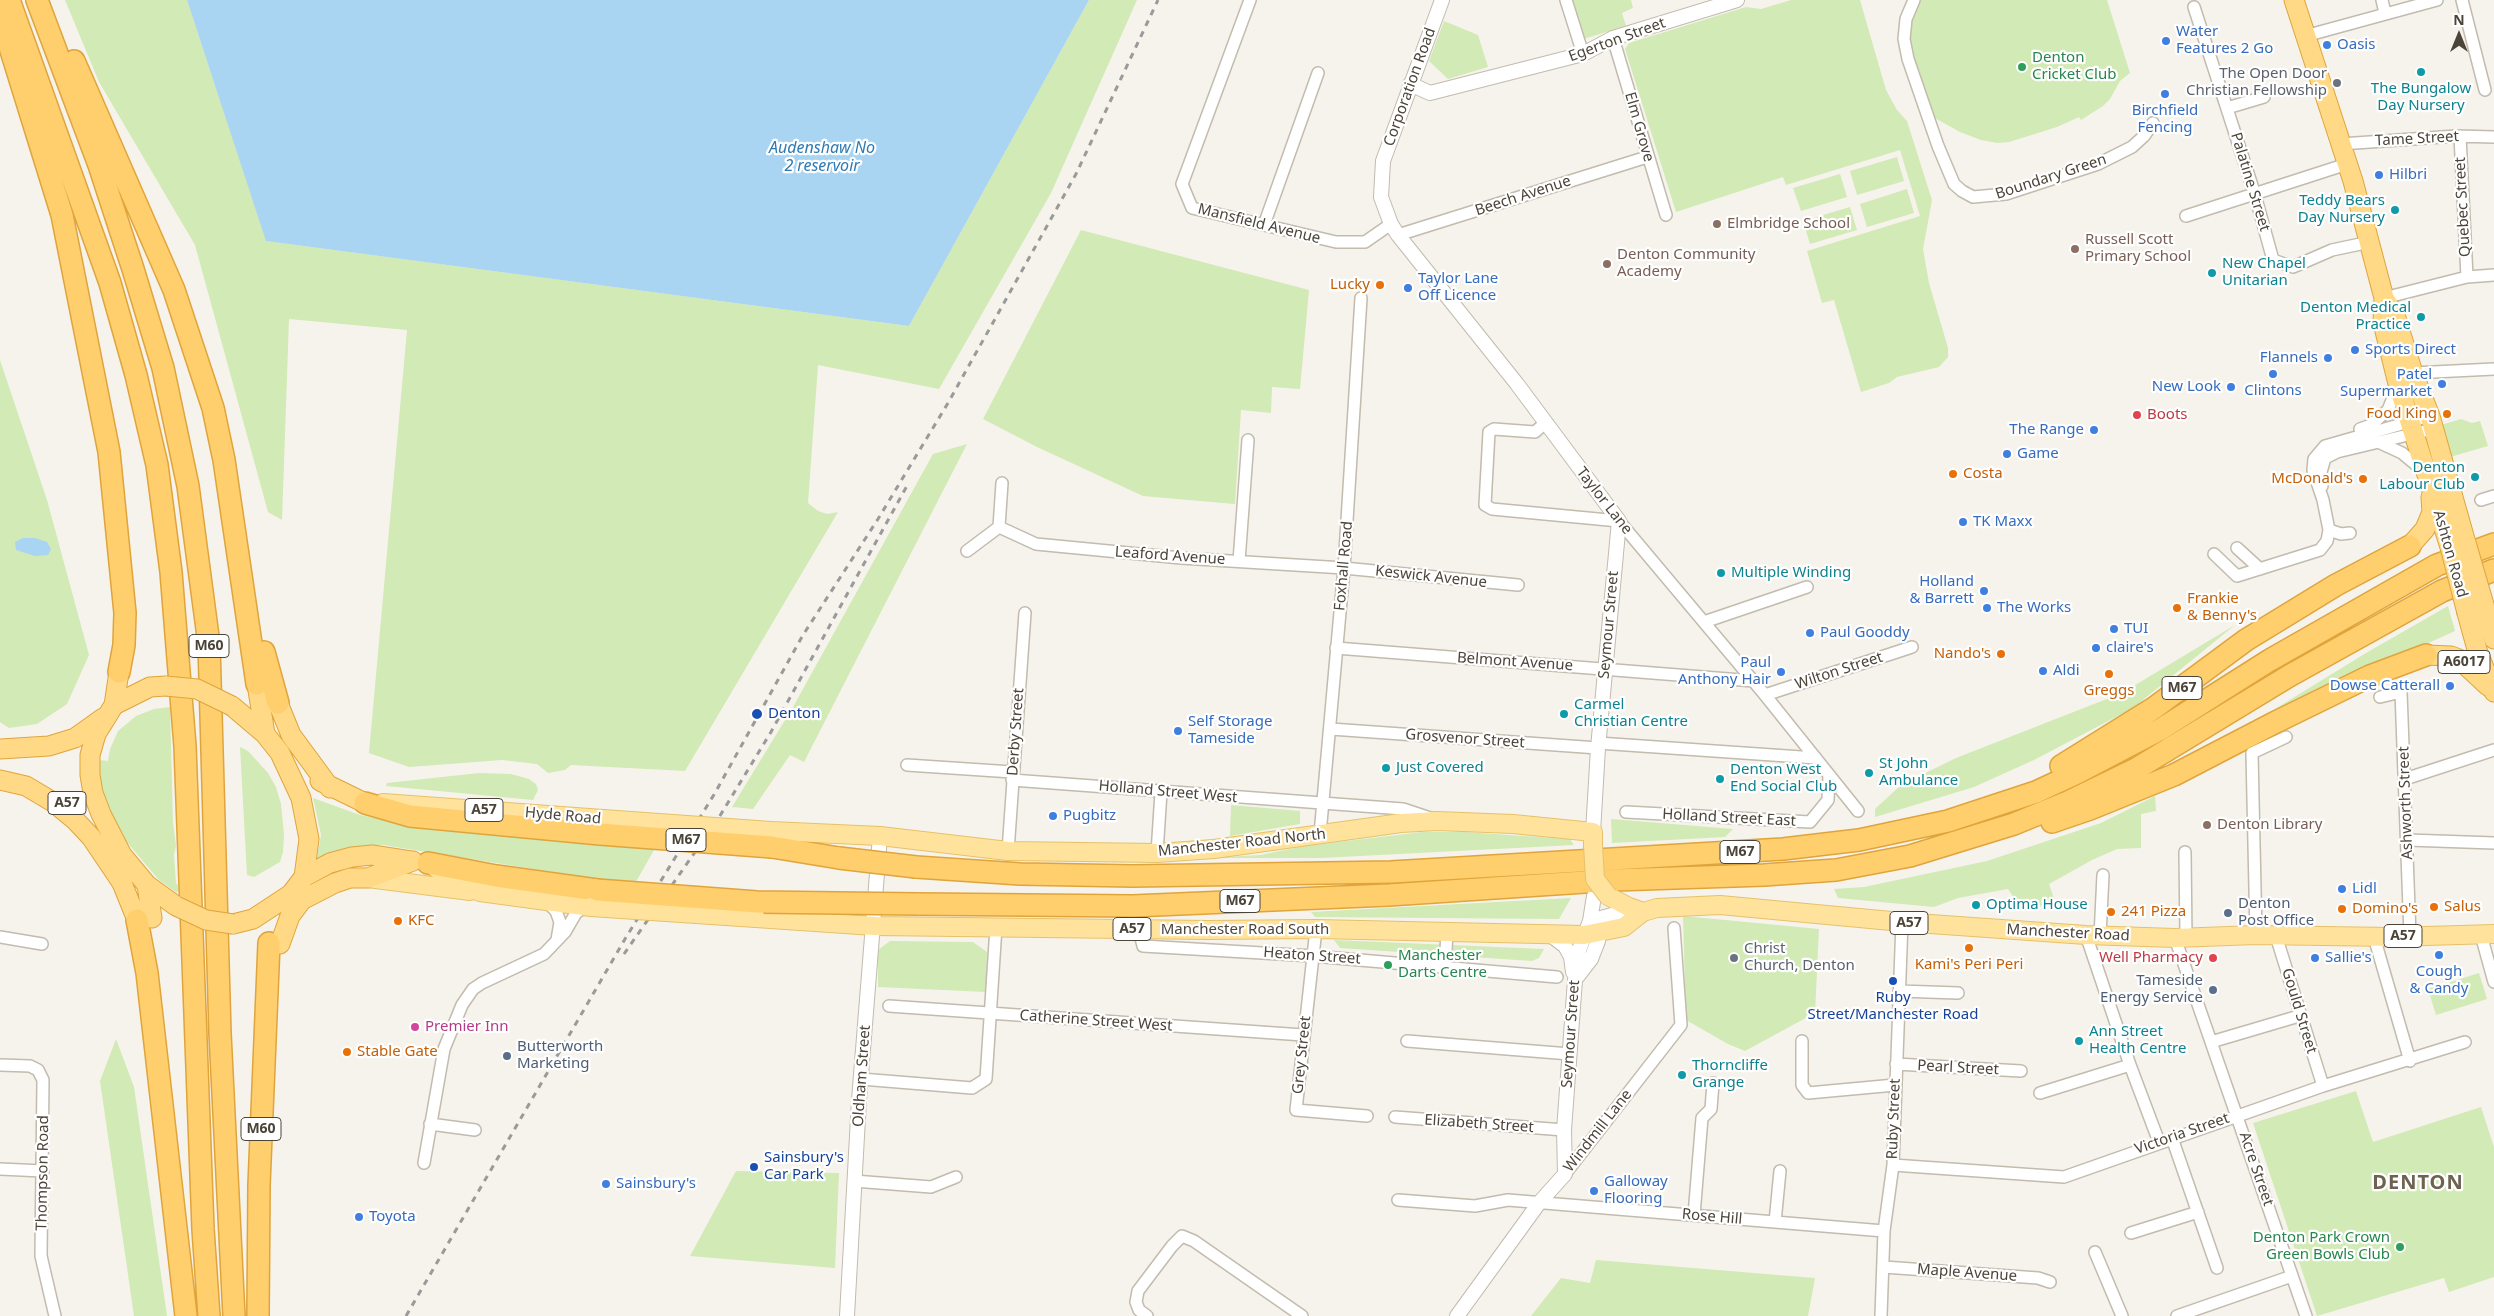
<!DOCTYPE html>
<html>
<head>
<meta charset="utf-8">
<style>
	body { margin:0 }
	#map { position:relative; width:2494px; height:1316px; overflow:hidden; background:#f6f3ec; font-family:"Noto Sans",sans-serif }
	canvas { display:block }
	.north { position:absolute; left:2434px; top:10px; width:50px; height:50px; -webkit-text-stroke:4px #fff; paint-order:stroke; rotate:0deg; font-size:14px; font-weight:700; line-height:20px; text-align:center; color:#4b4439 }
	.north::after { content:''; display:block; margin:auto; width:18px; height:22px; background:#4b4439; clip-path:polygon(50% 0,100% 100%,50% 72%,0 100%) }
</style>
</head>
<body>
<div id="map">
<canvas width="2494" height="1316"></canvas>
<div class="north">N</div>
</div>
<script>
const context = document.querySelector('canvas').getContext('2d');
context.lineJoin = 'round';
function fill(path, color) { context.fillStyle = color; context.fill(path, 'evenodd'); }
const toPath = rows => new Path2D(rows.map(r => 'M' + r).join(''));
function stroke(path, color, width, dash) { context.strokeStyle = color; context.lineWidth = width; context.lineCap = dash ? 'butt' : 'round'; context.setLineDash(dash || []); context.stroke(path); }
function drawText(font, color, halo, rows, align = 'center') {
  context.font = font + ' "Noto Sans",sans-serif'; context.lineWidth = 4.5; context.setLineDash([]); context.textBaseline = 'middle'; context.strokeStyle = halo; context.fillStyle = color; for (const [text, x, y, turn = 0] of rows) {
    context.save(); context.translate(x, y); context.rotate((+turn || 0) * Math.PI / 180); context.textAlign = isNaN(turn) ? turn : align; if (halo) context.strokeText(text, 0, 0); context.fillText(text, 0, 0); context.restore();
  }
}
const green = toPath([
	[65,0,187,0,267,241,909,326,1089,0,1137,0,1051,193,939,389,818,365,808,503,818,511,827,514,838,512,685,771,571,765,565,770,548,773,537,764,502,760,409,767,369,753,407,330,289,319,282,520,268,512,195,245,99,82],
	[1571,0,1631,0,1633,8,1622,13,1626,26,1580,40],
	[1791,0,1860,0,1886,90,1897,110,1907,121,1932,200,1923,249,1929,283,1948,348,1948,357,1939,367,1897,377,1889,383,1861,392,1834,300,1822,303,1807,251,1920,216,1900,150,1786,185,1783,177,1676,212,1625,49,1629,43,1746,7,1761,9],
	[1917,0,2107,0,2130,73,2120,81,2110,99,2103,106,2081,120,2079,117,2057,127,2009,142,1997,143,1981,140,1960,132,1933,117,1911,49,1909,21],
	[1444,21,1478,35,1488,67,1448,79,1429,61],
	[1897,157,1904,181,1857,195,1850,171],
	[1840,174,1847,197,1801,211,1793,188],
	[1907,189,1914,213,1867,227,1860,204],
	[1850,207,1857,230,1810,244,1803,221],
	[1081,230,1309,290,1300,389,1272,387,1271,413,1241,410,1235,504,1143,496,1037,447,983,419],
	[0,360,47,500,89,655,67,704,37,724,9,728,0,722],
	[2461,419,2472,423,2480,421,2488,446,2450,457,2441,425],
	[967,444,804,762,790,755,753,809,732,807,793,707,933,454],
	[2448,606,2455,631,2257,720,2366,653],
	[2235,625,2133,708,2034,760,1974,787,1875,817,1875,809,1901,785,1956,758,2122,693],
	[170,707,173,823,176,846,174,855,176,883,180,888,177,893,158,879,126,841,105,801,99,777,99,760,108,761,110,749,118,731,136,716,154,709],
	[240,747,248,751,268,773,276,787,281,804,284,835,283,852,280,862,254,877,247,875],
	[479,773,511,774,529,779,536,784,538,790,533,800,386,786,387,783],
	[2155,796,2156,811,2141,814,2141,848,2117,849,2092,860,2049,884,2057,907,2019,905,2008,889,1958,898,1934,907,1838,898,1834,889,1864,887,1987,861,2101,823],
	[313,798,360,815,389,821,657,845,634,885,383,845,356,847,316,863,321,835],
	[1231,805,1300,811,1300,824,1230,836],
	[1611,819,1733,829,1725,837,1612,843],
	[1422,832,1464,832,1570,839,1574,845,1321,858,1204,858,1260,855,1305,846],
	[1571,898,1559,919,1315,917,1311,912],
	[1683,916,1819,929,1815,1013,1745,1051,1728,1044,1686,1020],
	[1334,940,1544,949,1539,958,1532,961,1340,948],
	[890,941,973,942,987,952,986,992,878,987,878,950],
	[2479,973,2487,999,2436,1015,2428,989],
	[116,1039,134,1087,167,1316,134,1316,100,1081],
	[2356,1091,2373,1142,2481,1107,2494,1147,2494,1277,2449,1292,2444,1278,2317,1316,2253,1123],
	[736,1171,839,1173,835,1268,690,1256],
	[1596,1260,1815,1278,1808,1316,1531,1316,1561,1278,1590,1283]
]);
const water = toPath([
	[187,0,1089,0,909,326,266,241],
	[23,538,35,538,47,542,51,549,48,555,35,556,16,550,15,542]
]);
const minor = toPath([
	[1250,0,1182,184,1192,208,1336,242,1365,242,1391,224],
	[1566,0,1583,54],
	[1914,0,1906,19,1904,39,1908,59,1938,146,1954,184,1962,191,1973,197,2006,194,2098,164,2132,147,2144,136,2153,123],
	[2382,0,2385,13],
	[2462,0,2485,90],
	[2194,7,2255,195,2273,260,2293,267,2332,250,2370,242],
	[2305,36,2437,0],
	[1613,38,1666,215],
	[2227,108,2264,97],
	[2460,136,2467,277],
	[2341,144,2456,136,2494,137],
	[2186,216,2347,164],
	[1264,225,1318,73],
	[1398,235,1647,157],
	[2384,298,2467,277,2494,275],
	[2413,373,2494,369],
	[1545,423,1535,432,1494,429,1489,432,1485,505,1492,509,1619,521,1765,695,1858,811],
	[2360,429,2371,425,2388,410,2398,385],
	[2378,442,2402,453,2425,472],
	[2322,486,2321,472,2325,458,2337,452,2433,429],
	[2481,500,2494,496],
	[999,527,1036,544,1181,558,1344,568,1518,585],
	[2329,530,2341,534,2350,533],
	[2237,548,2260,569],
	[967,551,999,527,1002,483],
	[2214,554,2237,576,2320,550,2327,541,2329,530,2323,500,2313,470,2314,459,2325,446,2430,416],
	[1239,561,1248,440],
	[1704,622,1807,587],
	[1336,648,1754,681],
	[1765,695,1912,647],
	[2380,697,2401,692,2410,936],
	[1331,729,1598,748],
	[1598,743,1816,758],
	[907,765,1012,772],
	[2405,779,2494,750],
	[1012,780,1403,809,1430,818],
	[1626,812,1810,822,1828,800,1829,776],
	[1320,834,1344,568,1361,298],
	[2408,840,2494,843],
	[1008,851,1025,613],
	[2185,852,2186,937],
	[1157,853,1161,792],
	[547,902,556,911,560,922,557,940],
	[1316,929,1296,1110,1367,1116],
	[1139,930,1143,946,1313,956,1557,977],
	[2086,935,2130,1065,2159,1142],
	[2256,935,2252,753,2286,737],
	[2481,935,2494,982],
	[2100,936,2103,875],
	[2276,936,2323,1086],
	[0,937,42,944],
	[2374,937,2410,1061],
	[2175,938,2306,1316],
	[1445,967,1447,932],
	[1899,991,1958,993],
	[889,1006,1303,1035],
	[1407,1041,1570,1054],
	[1802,1041,1802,1085,1808,1093,1895,1085],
	[2211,1042,2299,1016],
	[1896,1064,2021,1071],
	[0,1065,30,1066,38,1070,43,1080,41,1256,55,1316],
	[861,1079,972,1088,986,1079,996,927],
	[2040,1093,2130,1065],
	[1395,1117,1564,1130],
	[430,1124,475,1130],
	[2172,1138,2217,1268],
	[424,1163,444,1049,462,1005,473,989,482,983,544,954,565,932,576,913,586,906],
	[1893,1165,2064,1177,2323,1086,2465,1042],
	[0,1169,43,1171],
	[1565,1174,1681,1025,1674,928],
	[854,1181,931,1187,956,1177],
	[1398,1200,1475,1206,1508,1200,1884,1231],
	[1694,1215,1702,1118,1711,1109,1713,1083],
	[1775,1222,1780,1171],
	[2131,1233,2198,1212],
	[2095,1252,2122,1316],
	[1884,1267,2038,1278,2050,1282],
	[1147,1316,1139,1310,1136,1302,1138,1291,1172,1246,1182,1236,1194,1241,1302,1316],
	[1881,1316,1884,1231,1893,1165,1902,922],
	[2177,1316,2292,1276]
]);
const tertiary = toPath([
	[1442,0,1383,161,1381,197,1391,224,1398,235,1517,384,1619,521,1598,748,1593,832],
	[1410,84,1430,93,1583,54,1613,38,1737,0],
	[1549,934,1565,946,1571,957,1573,972],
	[1577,977,1591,959,1598,941,1599,933,1590,921,1634,909],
	[847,1316,859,1100,880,836],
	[1457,1316,1539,1203,1565,1174,1564,1130,1575,980,1579,950,1590,921,1594,896]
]);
const primary = toPath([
	[383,803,603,819],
	[771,831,880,836,1008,851,1157,853,1214,849,1401,823,1437,821,1513,824,1593,832,1593,845],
	[436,868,480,892,591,907],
	[368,878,470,891],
	[1608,896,1629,907,1643,912],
	[756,918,874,926,1208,930,1316,929,1584,935,1624,927,1643,912,1657,908,1720,905,1902,922,2086,935,2175,938,2256,935,2392,937,2494,934]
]);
const trunk = toPath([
	[2294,0,2353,181,2384,298,2383,323,2398,384,2450,547],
	[2384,298,2396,318,2413,373,2430,416,2466,543],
	[2410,546,2425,529,2432,512,2431,497],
	[2485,608,2494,639],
	[2467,613,2478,653,2494,692],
	[2426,655,2451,656,2459,659,2488,686],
	[257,684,265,734],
	[166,686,150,687,114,705,96,734,90,755,90,775,93,793,101,814,122,855,147,885,176,906],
	[278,703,291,735,330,788],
	[114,705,119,672],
	[232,706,265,734,280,753,301,798,309,839,304,877,291,894,253,919,233,924],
	[0,749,49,746,75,738,103,718],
	[0,780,26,786,53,802,76,821,91,837,122,883,137,920],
	[320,781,365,803],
	[304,877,330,863,352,857,372,855,411,861],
	[147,885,152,918],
	[280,944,290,916,302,900,335,883,350,878,368,878,413,861]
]);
const motorway = toPath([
	[9,0,110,283,136,375,157,465,171,572,185,746,203,1229,209,1316],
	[37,0,99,165,133,269,163,368,188,486,209,644,220,1033,234,1316],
	[0,15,62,215,109,452,125,613,124,645,119,672],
	[74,61,174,290,213,408,224,460,257,684],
	[264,652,278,703],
	[2061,766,2154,708,2246,640,2336,585,2410,546],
	[365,803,410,816,600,834],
	[2052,822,2090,809,2174,775,2276,722,2370,676,2426,655],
	[772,847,839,858],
	[428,863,496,876,597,890],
	[916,867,1020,874,1133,876,1391,872,1783,849,1859,840,1948,821,2036,792,2077,773,2161,729,2270,660,2437,565,2494,544],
	[918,904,1133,906,1389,895,1615,880,1764,875,1836,870,1910,856,2014,824,2068,802,2136,769,2289,676,2442,591,2494,570],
	[137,920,147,973,186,1316],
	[258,1316,259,1185,269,943]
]);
const rail = toPath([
	[624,954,718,819,771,732,908,484],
	[406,1316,625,939,715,793,803,635,878,519,948,403,1076,174,1158,0]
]);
const primaryBridge = toPath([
	[603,819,771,831],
	[1593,845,1595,879,1608,896],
	[591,907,756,918]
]);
const trunkBridge = toPath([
	[2466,543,2485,608],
	[2450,547,2467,613],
	[166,686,197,689,232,706],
	[176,906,206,920,233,924]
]);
const motorwayBridge = toPath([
	[600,834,772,847],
	[839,858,916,867],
	[597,890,757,902,918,904]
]);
const markers = [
	[2166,41,5,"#3f7fe0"],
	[2327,45,5,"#3f7fe0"],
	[2022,67,5,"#2e9e5b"],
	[2421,72,5,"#0f9aa8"],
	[2337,83,5,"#6b7280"],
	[2165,94,5,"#3f7fe0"],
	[2379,175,5,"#3f7fe0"],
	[2395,210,5,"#0f9aa8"],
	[1717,224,5,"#8d6e63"],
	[2075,249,5,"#8d6e63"],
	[1607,264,5,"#8d6e63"],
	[2212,273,5,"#0f9aa8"],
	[1380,285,5,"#e8710a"],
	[1408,288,5,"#3f7fe0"],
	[2421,317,5,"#0f9aa8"],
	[2355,350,5,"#3f7fe0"],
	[2328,358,5,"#3f7fe0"],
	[2273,374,5,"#3f7fe0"],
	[2442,384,5,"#3f7fe0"],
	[2231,387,5,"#3f7fe0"],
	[2447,414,5,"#e8710a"],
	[2137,415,5,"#e0444e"],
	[2094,430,5,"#3f7fe0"],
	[2007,454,5,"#3f7fe0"],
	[1953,474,5,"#e8710a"],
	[2475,477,5,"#0f9aa8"],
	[2363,479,5,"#e8710a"],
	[1963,522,5,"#3f7fe0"],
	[1721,573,5,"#0f9aa8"],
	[1984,591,5,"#3f7fe0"],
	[1987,608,5,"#3f7fe0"],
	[2177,608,5,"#e8710a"],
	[2114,629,5,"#3f7fe0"],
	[1810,633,5,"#3f7fe0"],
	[2096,648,5,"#3f7fe0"],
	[2001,654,5,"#e8710a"],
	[2043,671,5,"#3f7fe0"],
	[1781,672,5,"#3f7fe0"],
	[2109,674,5,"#e8710a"],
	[2450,686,5,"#3f7fe0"],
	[757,714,6,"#1a4fb4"],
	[1564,714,5,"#0f9aa8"],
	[1178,731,5,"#3f7fe0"],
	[1386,768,5,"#0f9aa8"],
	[1869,773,5,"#0f9aa8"],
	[1720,779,5,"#0f9aa8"],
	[1053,816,5,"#3f7fe0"],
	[2207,825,5,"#8d6e63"],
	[2342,889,5,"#3f7fe0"],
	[1976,905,5,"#0f9aa8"],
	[2434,907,5,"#e8710a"],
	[2342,909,5,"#e8710a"],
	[2111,912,5,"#e8710a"],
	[2228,913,5,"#5c6f8a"],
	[398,921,5,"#e8710a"],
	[1969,948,5,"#e8710a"],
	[2439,955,5,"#3f7fe0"],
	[1734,958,5,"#6b7280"],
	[2213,958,5,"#e0444e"],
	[2315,958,5,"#3f7fe0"],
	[1388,965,5,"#2e9e5b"],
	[1893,981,5,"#1a4fb4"],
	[2213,990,5,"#5c6f8a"],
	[415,1027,5,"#d1479c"],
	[2079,1041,5,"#0f9aa8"],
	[347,1052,5,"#e8710a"],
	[507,1056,5,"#5c6f8a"],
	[1682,1075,5,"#0f9aa8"],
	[754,1167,5,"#1a4fb4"],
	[606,1184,5,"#3f7fe0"],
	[1594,1191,5,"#3f7fe0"],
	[359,1217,5,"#3f7fe0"],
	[2400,1247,5,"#2e9e5b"]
];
const shields = [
	[209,646,40],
	[2464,662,52],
	[2182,688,40],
	[67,803,38],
	[484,810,38],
	[686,840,40],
	[1740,852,40],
	[1240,901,40],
	[1909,923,38],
	[1132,929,38],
	[2403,936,38],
	[261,1129,40]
];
const shieldNames = [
	["M60",209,646],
	["A6017",2464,662],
	["M67",2182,688],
	["A57",67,803],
	["A57",484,810],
	["M67",686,840],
	["M67",1740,852],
	["M67",1240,901],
	["A57",1909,923],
	["A57",1132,929],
	["A57",2403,936],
	["M60",261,1129]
];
const shopNames = [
	["Water",2176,32],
	["Features 2 Go",2176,49],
	["Oasis",2337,45],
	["Birchfield",2165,111,"center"],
	["Fencing",2165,128,"center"],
	["Hilbri",2389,175],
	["Taylor Lane",1418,279],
	["Off Licence",1418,296],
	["Sports Direct",2365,350],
	["Flannels",2318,358,"right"],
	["Patel",2432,375,"right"],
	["Supermarket",2432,392,"right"],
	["New Look",2221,387,"right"],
	["Clintons",2273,391,"center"],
	["The Range",2084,430,"right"],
	["Game",2017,454],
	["TK Maxx",1973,522],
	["Holland",1974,582,"right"],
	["& Barrett",1974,599,"right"],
	["The Works",1997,608],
	["TUI",2124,629],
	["Paul Gooddy",1820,633],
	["claire's",2106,648],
	["Paul",1771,663,"right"],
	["Anthony Hair",1771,680,"right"],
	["Aldi",2053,671],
	["Dowse Catterall",2440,686,"right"],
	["Self Storage",1188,722],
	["Tameside",1188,739],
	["Pugbitz",1063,816],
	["Lidl",2352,889],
	["Sallie's",2325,958],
	["Cough",2439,972,"center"],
	["& Candy",2439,989,"center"],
	["Galloway",1604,1182],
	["Flooring",1604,1199],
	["Sainsbury's",616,1184],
	["Toyota",369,1217]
];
const streetNames = [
	["Egerton Street",1617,40,-20],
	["Corporation Road",1410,87,-70],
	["Elm Grove",1639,127,74],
	["Tame Street",2417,139,-3],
	["Boundary Green",2051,177,-18],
	["Palatine Street",2250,182,73],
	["Beech Avenue",1523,196,-18],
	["Quebec Street",2463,207,-93],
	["Mansfield Avenue",1259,224,14],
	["Taylor Lane",1604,501,52],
	["Ashton Road",2450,554,74],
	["Leaford Avenue",1170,556,4],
	["Foxhall Road",1344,566,-85],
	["Keswick Avenue",1431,577,6],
	["Seymour Street",1609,625,-85],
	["Belmont Avenue",1515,662,4],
	["Wilton Street",1839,671,-18],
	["Derby Street",1016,732,-86],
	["Grosvenor Street",1465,739,4],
	["Holland Street West",1168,792,5],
	["Ashworth Street",2406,803,-92],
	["Hyde Road",563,816,5],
	["Holland Street East",1729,818,3],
	["Manchester Road North",1242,843,-6],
	["Manchester Road South",1245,930],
	["Manchester Road",2068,933,3],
	["Heaton Street",1312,956,4],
	["Gould Street",2299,1011,73],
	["Catherine Street West",1096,1021,4],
	["Seymour Street",1571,1034,-86],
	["Grey Street",1302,1055,-84],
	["Pearl Street",1958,1068,3],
	["Oldham Street",862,1076,-86],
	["Ruby Street",1894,1119,-88],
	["Elizabeth Street",1479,1124,4],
	["Windmill Lane",1598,1131,-52],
	["Victoria Street",2182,1134,-19],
	["Acre Street",2256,1169,71],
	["Thompson Road",43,1173,-89],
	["Rose Hill",1712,1217,5],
	["Maple Avenue",1967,1273,4]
];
const leisureNames = [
	["Denton",2032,58],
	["Cricket Club",2032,75],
	["Manchester",1398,956],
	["Darts Centre",1398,973],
	["Denton Park Crown",2390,1238,"right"],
	["Green Bowls Club",2390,1255,"right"]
];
const worshipNames = [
	["The Open Door",2327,74],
	["Christian Fellowship",2327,91],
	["Christ",1744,949,"left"],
	["Church, Denton",1744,966,"left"]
];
const cultureNames = [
	["The Bungalow",2421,89,"center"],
	["Day Nursery",2421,106,"center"],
	["Teddy Bears",2385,201,"right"],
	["Day Nursery",2385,218,"right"],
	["New Chapel",2222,264],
	["Unitarian",2222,281],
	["Denton Medical",2411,308,"right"],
	["Practice",2411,325,"right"],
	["Denton",2465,468,"right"],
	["Labour Club",2465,485,"right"],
	["Multiple Winding",1731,573],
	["Carmel",1574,705],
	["Christian Centre",1574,722],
	["St John",1879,764],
	["Ambulance",1879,781],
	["Just Covered",1396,768],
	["Denton West",1730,770],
	["End Social Club",1730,787],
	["Optima House",1986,905],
	["Ann Street",2089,1032],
	["Health Centre",2089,1049],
	["Thorncliffe",1692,1066],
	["Grange",1692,1083]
];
const educationNames = [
	["Elmbridge School",1727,224],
	["Russell Scott",2085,240],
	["Primary School",2085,257],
	["Denton Community",1617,255],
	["Academy",1617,272],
	["Denton Library",2217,825]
];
const foodNames = [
	["Lucky",1370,285,"right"],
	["Food King",2437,414,"right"],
	["Costa",1963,474],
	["McDonald's",2353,479,"right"],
	["Frankie",2187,599],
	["& Benny's",2187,616],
	["Nando's",1991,654,"right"],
	["Greggs",2109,691,"center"],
	["Salus",2444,907],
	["Domino's",2352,909],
	["241 Pizza",2121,912],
	["KFC",408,921],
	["Kami's Peri Peri",1969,965,"center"],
	["Stable Gate",357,1052]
];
const healthNames = [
	["Boots",2147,415],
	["Well Pharmacy",2203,958,"right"]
];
const transitNames = [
	["Denton",768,714],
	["Ruby",1893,998,"center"],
	["Street/Manchester Road",1893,1015,"center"],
	["Sainsbury's",764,1158],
	["Car Park",764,1175]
];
const serviceNames = [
	["Denton",2238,904],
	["Post Office",2238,921],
	["Tameside",2203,981,"right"],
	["Energy Service",2203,998,"right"],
	["Butterworth",517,1047],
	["Marketing",517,1064]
];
const hotelNames = [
	["Premier Inn",425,1027]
];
const waterNames = [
	["Audenshaw No",822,148],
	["2 reservoir",822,166]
];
const districtNames = [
	["DENTON",2418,1183]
];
fill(green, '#d2eab5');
fill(water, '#a9d4f2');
stroke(minor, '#c2bbae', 14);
stroke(tertiary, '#c2bbae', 16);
stroke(primary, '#e6c16a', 20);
stroke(trunk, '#e0a43c', 21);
stroke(motorway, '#e0a43c', 24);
stroke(minor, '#fff', 11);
stroke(tertiary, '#fff', 14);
stroke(primary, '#ffe39c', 18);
stroke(trunk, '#ffd985', 19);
stroke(motorway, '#ffcf6e', 21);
stroke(rail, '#9a9a9a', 3, [6, 6]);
stroke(primaryBridge, '#e6c16a', 20, []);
stroke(trunkBridge, '#e0a43c', 21, []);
stroke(motorwayBridge, '#e0a43c', 24, []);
stroke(primaryBridge, '#ffe39c', 18);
stroke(trunkBridge, '#ffd985', 19);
stroke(motorwayBridge, '#ffcf6e', 21);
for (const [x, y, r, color] of markers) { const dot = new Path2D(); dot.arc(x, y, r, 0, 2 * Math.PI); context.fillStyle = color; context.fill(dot); stroke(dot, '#fff', 2); }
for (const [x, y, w] of shields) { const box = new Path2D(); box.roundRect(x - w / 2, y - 11.5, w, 23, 4); context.fillStyle = '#fff'; context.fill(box); stroke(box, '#4b4439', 1); }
drawText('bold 14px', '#4b4439', null, shieldNames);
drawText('15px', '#366cbe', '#fff', shopNames, 'left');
drawText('15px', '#4b4439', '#fff', streetNames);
drawText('15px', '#27864d', '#fff', leisureNames, 'left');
drawText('15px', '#5b616d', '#fff', worshipNames, 'right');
drawText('15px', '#0d838f', '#fff', cultureNames, 'left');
drawText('15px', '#785e54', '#fff', educationNames, 'left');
drawText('15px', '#c56008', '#fff', foodNames, 'left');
drawText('15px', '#be3a42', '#fff', healthNames, 'left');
drawText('15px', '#164399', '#fff', transitNames, 'left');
drawText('15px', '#4e5e75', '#fff', serviceNames, 'left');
drawText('15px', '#b23c85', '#fff', hotelNames, 'left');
drawText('italic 16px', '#2e7ab2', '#fff', waterNames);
context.letterSpacing = '1px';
drawText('bold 20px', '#6e6250', '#fff', districtNames);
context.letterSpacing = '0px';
</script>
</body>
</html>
